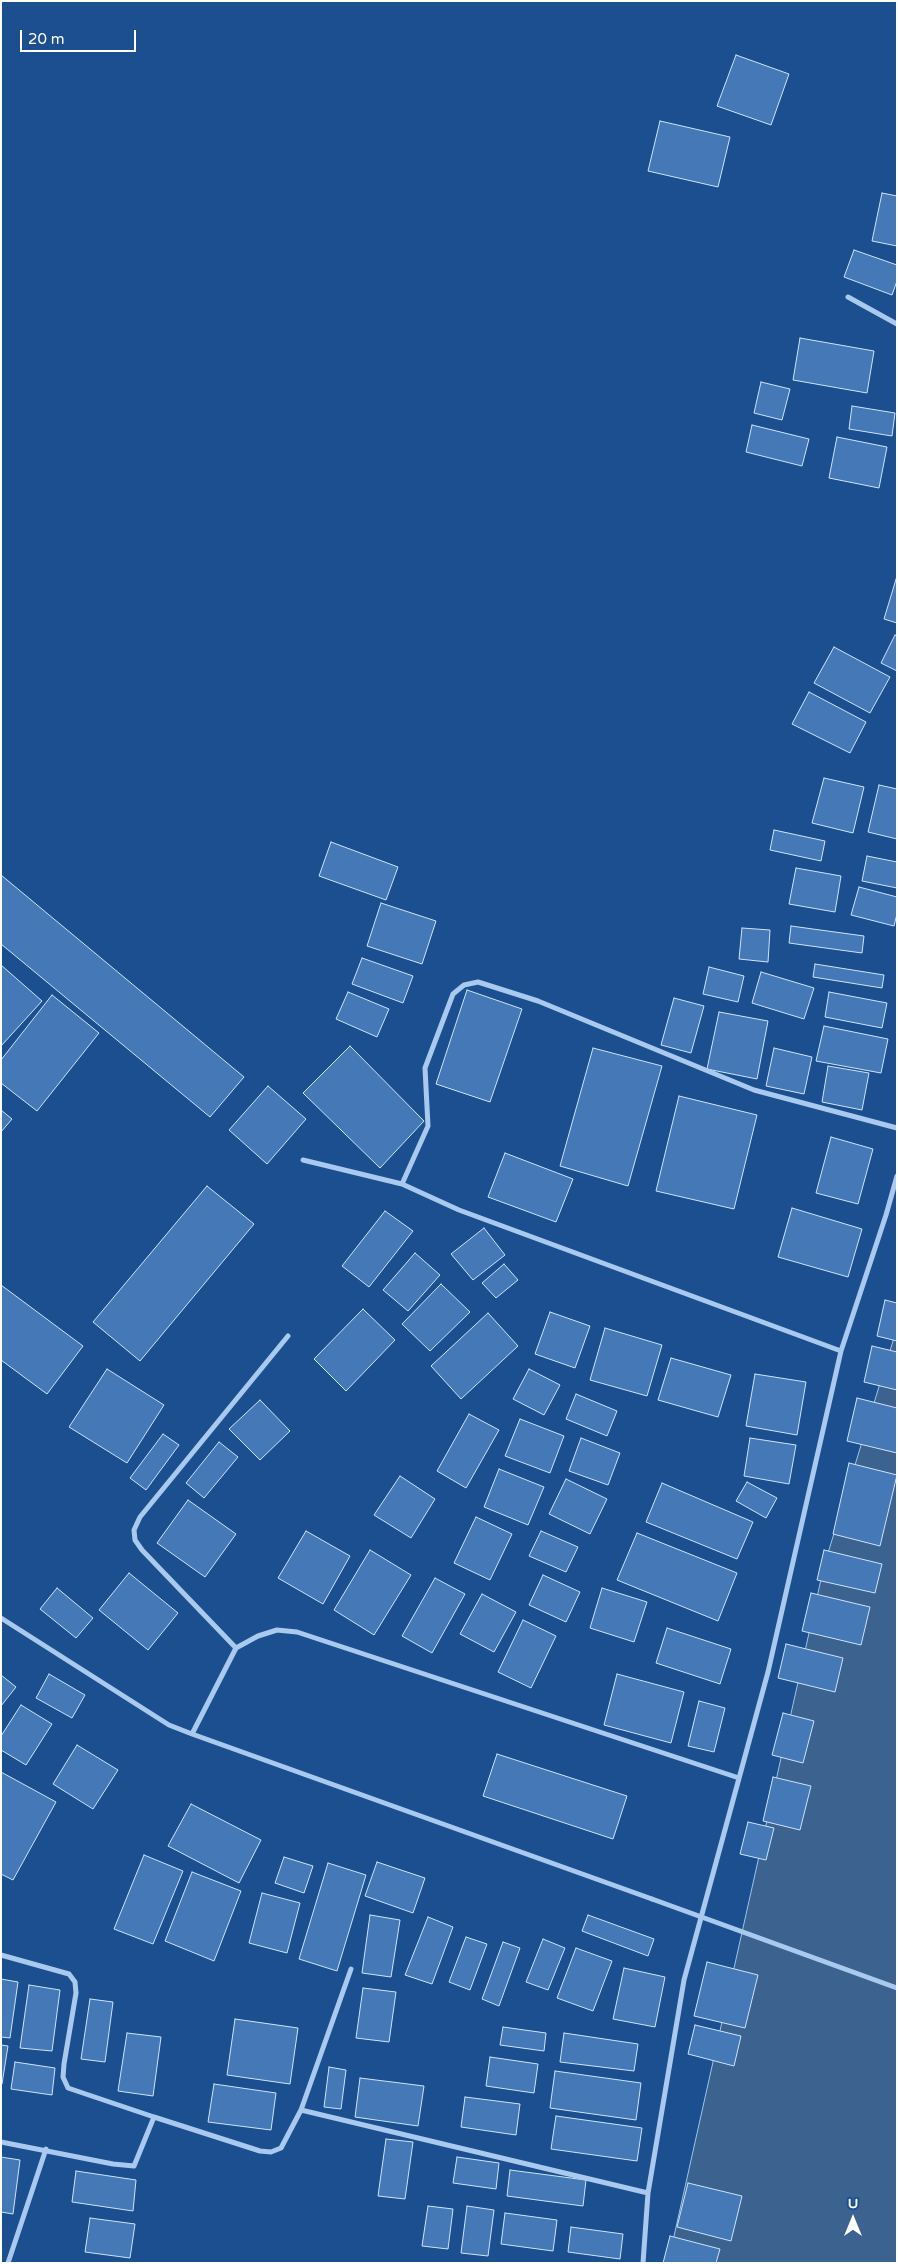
<!DOCTYPE html>
<html>
<head>
<meta charset="utf-8">
<style>
	body { margin:0 }
	#map { position:relative; width:898px; height:2264px; overflow:hidden; background:#1b4f8f; font-family:"Varela Round",sans-serif }
	canvas { display:block }
	.frame { position:absolute; inset:0; border:2px solid #fff; pointer-events:none }
	.north { position:absolute; left:828px; top:2194px; width:50px; height:50px; -webkit-text-stroke:4px #1b4f8f; paint-order:stroke; rotate:0deg; font-size:14px; font-weight:700; line-height:20px; text-align:center; color:#fff }
	.north::after { content:''; display:block; margin:auto; width:18px; height:22px; background:#fff; clip-path:polygon(50% 0,100% 100%,50% 72%,0 100%) }
	.scale { position:absolute; left:20px; top:30px; width:116px; height:22px; box-sizing:border-box; border:2px solid #fff; border-top:0; padding-left:6px; font-size:15px; line-height:18px; white-space:nowrap; color:#fff; -webkit-text-stroke:4px #1b4f8f; paint-order:stroke }
</style>
</head>
<body>
<div id="map">
<canvas width="898" height="2264"></canvas>
<div class="frame"></div>
<div class="north">U</div>
<div class="scale">20 m</div>
</div>
<script>
const context = document.querySelector('canvas').getContext('2d');
context.lineJoin = 'round';
function fill(path, color) { context.fillStyle = color; context.fill(path, 'evenodd'); }
const toPath = rows => new Path2D(rows.map(r => 'M' + r).join(''));
function stroke(path, color, width, dash) { context.strokeStyle = color; context.lineWidth = width; context.lineCap = dash ? 'butt' : 'round'; context.setLineDash(dash || []); context.stroke(path); }
const water = toPath([
	[897,1328,897,2263,668,2263,824,1566,897,1328]
]);
const building = toPath([
	[736,55,789,74,771,125,717,106,736,55],
	[660,121,730,137,718,187,648,171,660,121],
	[882,193,897,196,897,246,872,241,882,193],
	[854,250,897,265,897,281,892,295,844,277,854,250],
	[800,338,874,351,867,393,793,380,800,338],
	[761,382,790,389,782,420,754,413,761,382],
	[852,406,895,413,892,436,849,429,852,406],
	[752,425,809,439,802,466,746,452,752,425],
	[837,437,887,447,879,488,829,478,837,437],
	[897,576,897,623,884,619,897,576],
	[895,635,897,636,897,671,881,663,895,635],
	[834,647,890,677,870,713,814,683,834,647],
	[809,692,866,722,850,753,792,724,809,692],
	[824,778,864,787,853,833,812,823,824,778],
	[879,785,897,789,897,839,868,832,879,785],
	[774,830,825,841,821,861,770,850,774,830],
	[331,842,398,867,386,900,319,876,331,842],
	[867,856,897,862,897,888,862,881,867,856],
	[796,868,841,876,835,912,789,904,796,868],
	[1,875,244,1077,210,1117,1,944,1,875],
	[859,887,897,897,897,914,894,926,851,915,859,887],
	[381,903,436,921,422,964,367,946,381,903],
	[791,926,864,936,862,953,789,943,791,926],
	[742,928,770,930,768,962,739,959,742,928],
	[362,958,413,976,403,1003,352,984,362,958],
	[815,964,884,975,882,988,813,977,815,964],
	[1,965,42,1001,1,1046,1,965],
	[709,967,744,976,738,1002,703,994,709,967],
	[761,972,814,988,804,1019,752,1003,761,972],
	[467,990,522,1009,490,1102,436,1084,467,990],
	[348,992,389,1009,377,1037,336,1019,348,992],
	[829,992,887,1003,882,1028,825,1017,829,992],
	[52,995,99,1033,37,1111,1,1083,1,1060,52,995],
	[674,998,704,1006,691,1053,661,1045,674,998],
	[719,1012,768,1021,757,1079,707,1069,719,1012],
	[824,1026,888,1039,881,1073,816,1061,824,1026],
	[350,1046,424,1121,380,1168,303,1093,350,1046],
	[593,1048,662,1066,628,1186,560,1166,593,1048],
	[774,1048,812,1057,804,1094,766,1086,774,1048],
	[828,1066,869,1073,862,1110,822,1102,828,1066],
	[268,1086,306,1119,267,1164,229,1130,268,1086],
	[679,1096,757,1115,734,1209,656,1191,679,1096],
	[1,1110,12,1119,1,1132,1,1110],
	[831,1137,873,1149,858,1204,816,1193,831,1137],
	[505,1153,573,1179,556,1222,488,1197,505,1153],
	[207,1186,254,1224,140,1361,93,1322,207,1186],
	[792,1208,862,1229,848,1277,778,1257,792,1208],
	[385,1211,413,1231,369,1287,342,1266,385,1211],
	[484,1228,505,1255,473,1280,451,1254,484,1228],
	[415,1253,440,1275,408,1311,383,1290,415,1253],
	[504,1264,518,1280,496,1298,482,1283,504,1264],
	[441,1284,470,1312,430,1351,402,1324,441,1284],
	[1,1285,83,1346,47,1394,1,1360,1,1285],
	[885,1300,897,1303,897,1341,877,1336,885,1300],
	[363,1309,395,1340,346,1391,314,1359,363,1309],
	[550,1312,590,1326,575,1368,535,1354,550,1312],
	[488,1313,518,1346,461,1399,431,1366,488,1313],
	[605,1328,662,1345,647,1396,590,1380,605,1328],
	[872,1346,897,1352,897,1390,864,1382,872,1346],
	[671,1358,731,1375,718,1417,658,1400,671,1358],
	[107,1369,164,1405,127,1463,69,1427,107,1369],
	[529,1369,560,1385,544,1415,513,1399,529,1369],
	[755,1374,806,1382,797,1435,746,1426,755,1374],
	[576,1394,617,1411,607,1436,566,1419,576,1394],
	[857,1398,897,1408,897,1453,847,1441,857,1398],
	[260,1400,290,1431,260,1460,229,1429,260,1400],
	[469,1414,499,1430,466,1488,437,1471,469,1414],
	[520,1419,564,1436,550,1473,505,1456,520,1419],
	[163,1434,179,1445,146,1490,130,1478,163,1434],
	[581,1438,620,1453,608,1485,569,1471,581,1438],
	[750,1438,796,1445,789,1484,744,1476,750,1438],
	[219,1442,238,1457,204,1498,186,1483,219,1442],
	[849,1463,897,1475,880,1546,833,1534,849,1463],
	[499,1469,544,1487,528,1525,484,1507,499,1469],
	[400,1476,435,1499,411,1538,374,1515,400,1476],
	[566,1479,607,1499,590,1534,549,1514,566,1479],
	[747,1482,777,1498,766,1518,736,1501,747,1482],
	[662,1483,753,1522,737,1559,646,1522,662,1483],
	[188,1500,236,1534,205,1577,157,1543,188,1500],
	[476,1517,512,1534,490,1580,454,1563,476,1517],
	[306,1531,350,1556,323,1604,278,1578,306,1531],
	[541,1531,578,1547,566,1572,529,1556,541,1531],
	[637,1533,737,1573,718,1621,617,1580,637,1533],
	[370,1550,411,1575,374,1635,334,1610,370,1550],
	[824,1550,882,1564,875,1593,817,1580,824,1550],
	[129,1573,178,1613,148,1650,99,1610,129,1573],
	[543,1575,580,1592,566,1622,529,1605,543,1575],
	[435,1578,465,1594,432,1653,402,1636,435,1578],
	[57,1588,93,1618,76,1638,40,1609,57,1588],
	[602,1588,647,1602,634,1642,590,1628,602,1588],
	[811,1593,870,1607,861,1645,802,1631,811,1593],
	[482,1594,516,1612,494,1652,460,1634,482,1594],
	[523,1620,556,1636,531,1688,498,1672,523,1620],
	[667,1628,731,1649,720,1684,656,1663,667,1628],
	[786,1644,843,1658,835,1692,778,1678,786,1644],
	[49,1674,85,1695,72,1718,36,1698,49,1674],
	[617,1674,684,1692,671,1743,604,1725,617,1674],
	[1,1675,16,1687,1,1706,1,1675],
	[699,1701,725,1708,714,1752,688,1746,699,1701],
	[21,1705,52,1724,26,1765,1,1750,1,1736,21,1705],
	[783,1713,814,1721,803,1763,772,1755,783,1713],
	[77,1745,118,1770,93,1809,53,1784,77,1745],
	[497,1754,627,1796,613,1839,483,1796,497,1754],
	[1,1772,56,1802,13,1880,1,1874,1,1772],
	[773,1777,811,1786,800,1830,763,1821,773,1777],
	[191,1804,261,1840,239,1883,168,1846,191,1804],
	[748,1822,774,1828,766,1860,740,1854,748,1822],
	[144,1855,183,1871,153,1944,114,1929,144,1855],
	[284,1857,313,1866,304,1893,275,1883,284,1857],
	[377,1862,425,1878,413,1913,365,1896,377,1862],
	[328,1863,366,1875,337,1971,299,1959,328,1863],
	[192,1872,241,1891,214,1961,165,1941,192,1872],
	[262,1893,300,1903,287,1953,249,1943,262,1893],
	[370,1915,400,1920,391,1977,362,1973,370,1915],
	[588,1915,654,1939,648,1956,582,1931,588,1915],
	[428,1917,453,1927,432,1984,405,1975,428,1917],
	[466,1937,487,1944,470,1990,449,1982,466,1937],
	[543,1939,565,1948,548,1990,526,1982,543,1939],
	[503,1942,520,1948,499,2006,482,1999,503,1942],
	[576,1948,612,1961,593,2011,557,1998,576,1948],
	[707,1962,758,1975,745,2028,694,2016,707,1962],
	[624,1968,665,1977,655,2027,613,2019,624,1968],
	[1,1979,18,1982,10,2038,1,2037,1,1979],
	[29,1985,60,1990,52,2051,20,2048,29,1985],
	[363,1988,396,1992,389,2042,356,2038,363,1988],
	[90,1999,113,2002,105,2062,81,2059,90,1999],
	[235,2019,298,2028,290,2084,227,2075,235,2019],
	[695,2025,741,2036,734,2066,688,2054,695,2025],
	[503,2027,546,2033,544,2051,500,2045,503,2027],
	[127,2033,161,2037,153,2096,118,2091,127,2033],
	[564,2033,638,2044,634,2071,560,2062,564,2033],
	[1,2045,8,2046,2,2084,1,2084,1,2045],
	[490,2057,538,2064,534,2093,486,2086,490,2057],
	[15,2062,55,2068,52,2095,11,2089,15,2062],
	[329,2067,346,2070,341,2109,324,2107,329,2067],
	[555,2071,641,2083,636,2120,550,2108,555,2071],
	[360,2078,424,2086,418,2126,355,2117,360,2078],
	[214,2084,276,2093,271,2130,208,2122,214,2084],
	[465,2097,520,2104,516,2135,461,2127,465,2097],
	[556,2116,642,2128,637,2161,551,2149,556,2116],
	[386,2139,413,2142,405,2199,378,2196,386,2139],
	[1,2157,20,2160,13,2214,1,2212,1,2157],
	[457,2157,499,2163,496,2189,453,2183,457,2157],
	[510,2170,586,2180,583,2206,507,2196,510,2170],
	[76,2171,136,2180,133,2211,72,2202,76,2171],
	[688,2183,742,2196,731,2241,677,2227,688,2183],
	[428,2206,453,2209,448,2249,422,2246,428,2206],
	[467,2206,494,2210,488,2256,461,2253,467,2206],
	[505,2213,557,2220,553,2251,501,2244,505,2213],
	[90,2218,135,2224,130,2258,85,2252,90,2218],
	[571,2227,623,2234,620,2259,568,2252,571,2227],
	[670,2236,720,2249,716,2263,663,2263,670,2236]
]);
const street = toPath([
	[848,297,897,324],
	[303,1160,402,1184,459,1210,841,1351],
	[402,1184,428,1126,425,1068,453,994,464,985,478,982,538,1001,754,1090,897,1128],
	[1,1618,169,1725,192,1734],
	[236,1648,142,1550,135,1540,134,1530,140,1517,288,1336],
	[652,1899,192,1734,236,1648,258,1636,277,1630,297,1632,739,1778],
	[1,1955,69,1974,75,1982,76,1993,64,2064,63,2077,68,2088,154,2117],
	[301,2110,648,2193],
	[1,2142,113,2164,134,2166,154,2117,260,2151,271,2152,281,2148,301,2110,351,1969],
	[8,2263,46,2149],
	[643,2263,648,2193,684,1980,768,1672,841,1351,886,1215,897,1176]
]);
const streetBridge = toPath([
	[652,1899,897,1988]
]);
fill(water, '#3c6290');
stroke(water, '#9cc4f0', 1);
fill(building, '#4478b7');
stroke(building, '#cfe3fa', 1);
stroke(street, '#a9c9ee', 5);
stroke(streetBridge, '#a9c9ee', 5);
</script>
</body>
</html>
